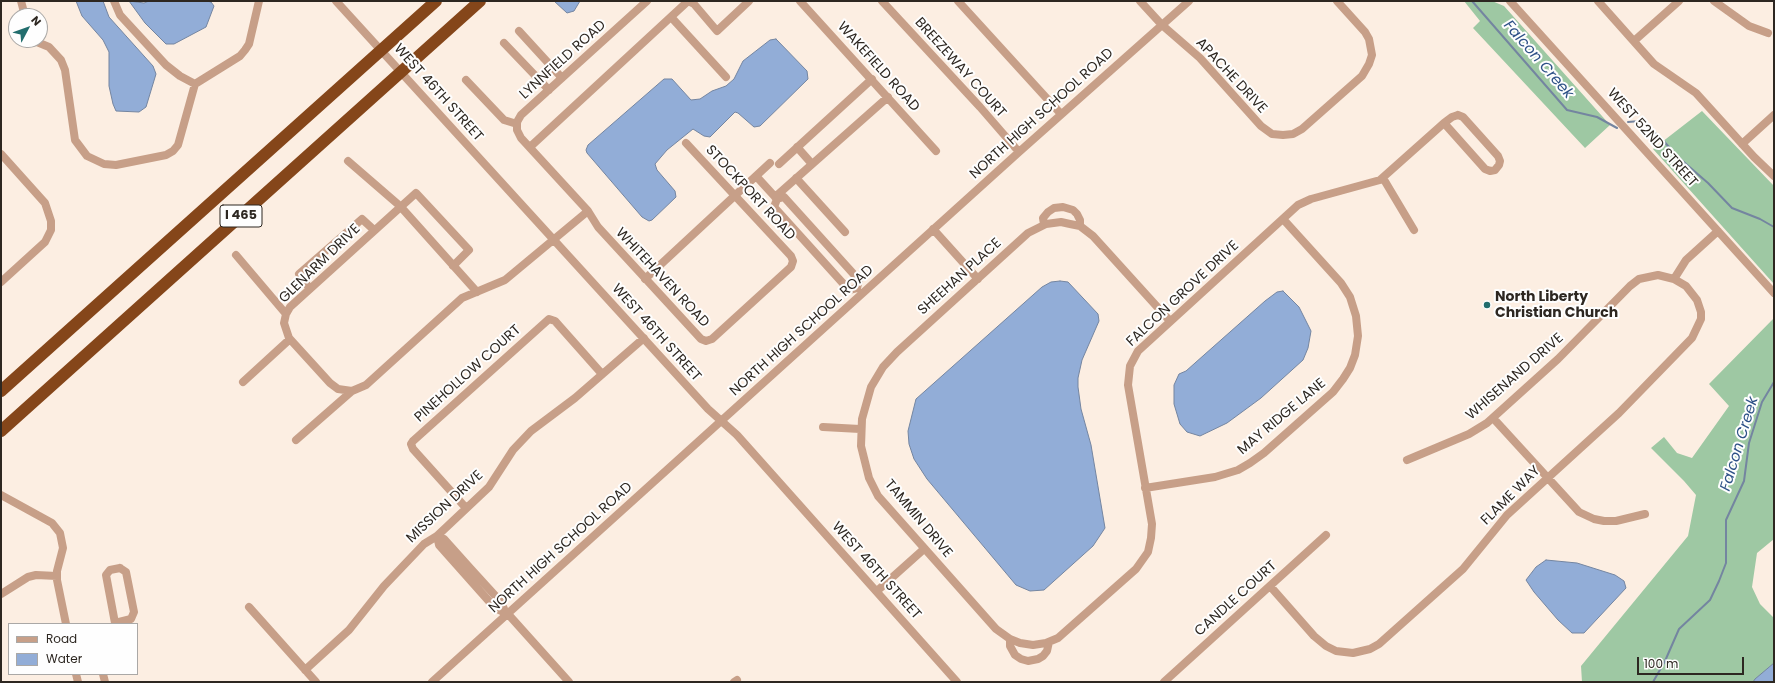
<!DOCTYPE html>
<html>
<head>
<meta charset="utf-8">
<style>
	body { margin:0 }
	#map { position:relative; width:1775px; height:683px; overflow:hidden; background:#fceee2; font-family:Poppins,sans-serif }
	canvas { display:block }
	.frame { position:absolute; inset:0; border:2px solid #2d2721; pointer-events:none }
	.legend { position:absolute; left:8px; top:623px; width:130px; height:52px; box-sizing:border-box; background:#fefefe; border:1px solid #aaa8a6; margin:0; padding:5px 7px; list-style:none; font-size:12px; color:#2d2721 }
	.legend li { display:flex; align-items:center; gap:8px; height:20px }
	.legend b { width:20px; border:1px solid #aaa8a6 }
	.north { position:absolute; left:8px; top:8px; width:40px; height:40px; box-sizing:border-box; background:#fefefe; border:1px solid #aaa8a6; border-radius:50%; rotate:49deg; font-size:11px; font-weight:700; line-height:16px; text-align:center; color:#2d2721 }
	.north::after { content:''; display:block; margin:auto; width:14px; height:18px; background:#226d6d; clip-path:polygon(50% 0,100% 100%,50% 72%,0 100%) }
	.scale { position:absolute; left:1637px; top:657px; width:107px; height:18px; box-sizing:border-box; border:2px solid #2d2721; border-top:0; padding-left:5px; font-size:12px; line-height:14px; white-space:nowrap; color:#2d2721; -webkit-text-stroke:3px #fefefe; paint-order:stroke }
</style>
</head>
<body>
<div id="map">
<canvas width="1775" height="683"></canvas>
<div class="frame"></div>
<ul class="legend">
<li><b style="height:5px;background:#c79f88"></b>Road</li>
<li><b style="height:11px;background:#92add7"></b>Water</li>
</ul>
<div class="north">N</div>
<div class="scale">100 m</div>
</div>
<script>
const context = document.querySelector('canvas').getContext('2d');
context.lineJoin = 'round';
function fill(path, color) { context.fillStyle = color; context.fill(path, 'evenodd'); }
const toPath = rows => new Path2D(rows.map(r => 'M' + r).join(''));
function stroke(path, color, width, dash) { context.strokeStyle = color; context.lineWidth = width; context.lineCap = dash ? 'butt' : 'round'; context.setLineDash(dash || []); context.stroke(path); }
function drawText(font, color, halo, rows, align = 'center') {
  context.font = font + ' Poppins,sans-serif'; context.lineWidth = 4; context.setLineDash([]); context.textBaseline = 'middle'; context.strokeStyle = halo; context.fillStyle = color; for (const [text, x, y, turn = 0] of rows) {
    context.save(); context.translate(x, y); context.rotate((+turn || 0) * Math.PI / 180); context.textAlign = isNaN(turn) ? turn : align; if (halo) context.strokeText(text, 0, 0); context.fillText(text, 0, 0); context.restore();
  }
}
const forest = toPath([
	[1464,1,1492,1,1504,6,1610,125,1585,148,1473,28,1480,21],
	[1702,111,1774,186,1774,284,1653,149],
	[1774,318,1774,539,1757,553,1752,587,1760,604,1774,618,1774,663,1753,682,1582,682,1581,666,1688,536,1696,495,1684,481,1651,448,1664,437,1677,453,1692,458,1729,406,1709,384]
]);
const water = toPath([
	[76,1,103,1,109,17,153,66,156,74,146,107,139,112,116,111,113,104,109,86,109,52,103,40,82,16,76,1],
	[129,1,144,3,149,1,207,1,211,2,214,6,206,27,174,44,166,44,145,23,129,1],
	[554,1,580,1,574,11,567,13,554,1],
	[776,39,807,71,808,79,760,126,754,127,738,113,735,112,710,137,704,136,693,129,667,150,655,164,657,170,675,191,676,197,652,220,649,221,642,217,587,153,586,150,588,145,664,79,672,79,691,100,700,99,712,91,726,86,734,79,743,61,770,40,776,39],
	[1060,281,1068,282,1098,314,1099,321,1082,360,1078,378,1078,387,1081,409,1091,445,1105,528,1093,546,1044,590,1030,591,1016,585,927,479,914,459,909,444,908,431,916,399,1042,287,1051,282,1060,281],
	[1283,291,1299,307,1311,331,1308,348,1303,360,1261,398,1227,423,1200,436,1187,432,1180,424,1174,404,1174,385,1179,374,1186,371,1204,355,1265,301,1277,292,1283,291],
	[1546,560,1577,563,1615,575,1624,581,1626,588,1584,633,1572,633,1558,620,1534,592,1526,580,1536,567,1546,560],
	[1774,663,1774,682,1753,682,1755,679,1774,663]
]);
const stream = toPath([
	[1472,1,1567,110,1597,117,1617,128],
	[1628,122,1640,121,1660,137,1678,157,1708,183,1732,208,1760,219,1774,227],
	[1653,682,1665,661,1679,629,1710,600,1719,581,1726,563,1726,520,1744,481,1749,443,1762,402,1774,382]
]);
const minor = toPath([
	[21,1,25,16],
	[114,1,120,15,166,65,180,76,195,84],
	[336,1,708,409,737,435,957,682],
	[647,1,521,115,517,122,517,130,521,138,588,211,598,227,701,339,706,341,712,339,791,267,793,261,791,256,686,143],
	[800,1,936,151],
	[882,1,980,107,1019,152],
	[958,1,1061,114],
	[1140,1,1162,25,1200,58,1261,126,1272,134,1283,135,1293,134,1302,129,1362,76,1369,64,1372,55,1369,39,1365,32,1337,1],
	[1510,1,1774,293],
	[1598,1,1654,64,1696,93,1754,157,1774,176],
	[1714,1,1749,26,1768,33],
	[671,17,726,77],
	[519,31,562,78],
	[32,40,49,47,61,60,65,70,75,140,87,156,104,164,116,165,166,155,173,151,178,145,195,84],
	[1634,41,1679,1],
	[504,43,549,90],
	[466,80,504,120,517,124],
	[195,84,240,56,245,50,249,44,259,1],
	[1458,115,1463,117,1498,156,1500,161,1499,165,1495,170,1490,171,1485,169,1444,123,1452,117,1458,115],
	[1742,144,1774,115],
	[530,147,687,2,690,2,694,4,717,31,749,1],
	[797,147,812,164],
	[1,154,45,203,51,221,51,230,45,242,1,282],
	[348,161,400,206,477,292],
	[779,164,872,79],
	[756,176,777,199],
	[796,178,845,232],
	[1383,178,1414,230],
	[775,197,888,97],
	[777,199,774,207,849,290,857,288],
	[777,199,784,197,859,280,857,288],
	[1044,224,1043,218,1048,212,1054,208,1063,207,1073,210,1077,214,1080,220,1080,226],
	[933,229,978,279],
	[236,255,286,314],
	[645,279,770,163],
	[1674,279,1686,260,1718,231],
	[310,289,299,274,362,219,374,230],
	[1170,321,1093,236,1080,226,1070,224,1061,222,1046,224,1028,233,897,352,883,367,871,387,862,419,861,446,869,478,878,496,996,629,1010,639,1020,643,1033,645,1046,643,1058,638,1136,569,1148,552,1151,538,1152,524,1128,385,1130,366,1138,351,1298,205,1311,199,1380,180,1444,123],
	[243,382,290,339],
	[352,391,338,389,330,383,289,338,284,323,286,314,290,307,416,193,469,250,453,266],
	[1493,418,1579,512,1594,519,1604,521,1616,521,1645,514],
	[823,427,860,429],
	[296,440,352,391,366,385,462,298,505,280,588,211],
	[1145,488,1215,477,1238,470,1250,463,1264,453,1333,392,1343,379,1350,368,1355,355,1358,336,1356,316,1350,297,1341,283,1283,219],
	[1,495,52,523,60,533,63,548,57,571,57,580,66,624],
	[466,508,413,449,411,444,413,441,549,319,555,321,602,374],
	[437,536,439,545,495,608,508,614,569,682],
	[437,536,444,539,470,568,501,602,505,611],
	[120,568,126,572,134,612,131,619,115,623,106,575,110,570,120,568],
	[1270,586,1314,636,1326,646,1336,651,1353,653,1370,649,1379,644,1463,569,1507,515,1619,413,1692,338,1701,319,1701,312,1697,300,1686,286,1674,279,1658,275,1639,279,1630,286,1558,359,1487,423,1469,434,1407,460],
	[877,591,924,549],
	[1,594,28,577,36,575,57,576],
	[249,607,316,682],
	[1010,639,1010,646,1015,655,1021,659,1028,661,1038,659,1043,656,1047,651,1049,642],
	[305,670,349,630,384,586,424,544,437,536,489,487,513,450,531,431,575,398,644,338],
	[76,674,78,682],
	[103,674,105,682],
	[432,682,1019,152,1189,1],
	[734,682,737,680],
	[1164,682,1326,535]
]);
const highway = toPath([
	[1,391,436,1],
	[1,431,480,1]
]);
const markers = [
	[1487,305,4,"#226d6d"]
];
const shields = [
	[241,216,42]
];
const shieldNames = [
	["I 465",241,216]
];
const streetNames = [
	["LYNNFIELD ROAD",563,60,-42],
	["WAKEFIELD ROAD",878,67,48],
	["BREEZEWAY COURT",960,68,48],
	["APACHE DRIVE",1231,76,47],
	["WEST 46TH STREET",438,93,48],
	["NORTH HIGH SCHOOL ROAD",1042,114,-42],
	["WEST 52ND STREET",1652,138,48],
	["STOCKPORT ROAD",750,193,47],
	["GLENARM DRIVE",320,264,-44],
	["SHEEHAN PLACE",960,277,-42],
	["WHITEHAVEN ROAD",662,278,47],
	["FALCON GROVE DRIVE",1183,294,-43],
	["NORTH HIGH SCHOOL ROAD",802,331,-42],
	["WEST 46TH STREET",656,333,48],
	["PINEHOLLOW COURT",468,374,-42],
	["WHISENAND DRIVE",1515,377,-41],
	["MAY RIDGE LANE",1282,417,-40],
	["FLAME WAY",1511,496,-45],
	["MISSION DRIVE",445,507,-43],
	["TAMMIN DRIVE",918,519,50],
	["NORTH HIGH SCHOOL ROAD",561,548,-42],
	["WEST 46TH STREET",876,571,48],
	["CANDLE COURT",1236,599,-42]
];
const poiNames = [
	["North Liberty",1495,297],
	["Christian Church",1495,313]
];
const waterNames = [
	["Falcon Creek",1538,60,49],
	["Falcon Creek",1740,444,-73]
];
fill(forest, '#9ec8a3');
fill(water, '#92add7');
stroke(water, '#7485a0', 1);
stroke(stream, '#7485a0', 2);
stroke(minor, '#c79f88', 8);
stroke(highway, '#85461a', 12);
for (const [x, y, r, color] of markers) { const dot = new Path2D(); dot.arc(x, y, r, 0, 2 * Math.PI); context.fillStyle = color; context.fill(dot); stroke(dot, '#fefefe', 1.5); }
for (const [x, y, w] of shields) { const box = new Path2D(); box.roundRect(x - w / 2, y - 11, w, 22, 3); context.fillStyle = '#fefefe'; context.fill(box); stroke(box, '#2d2721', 1); }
drawText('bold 13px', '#2d2721', null, shieldNames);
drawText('14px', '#2d2721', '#fefefe', streetNames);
drawText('bold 14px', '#2d2721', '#fefefe', poiNames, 'left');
drawText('italic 15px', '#2e5187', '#fefefe', waterNames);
</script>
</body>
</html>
